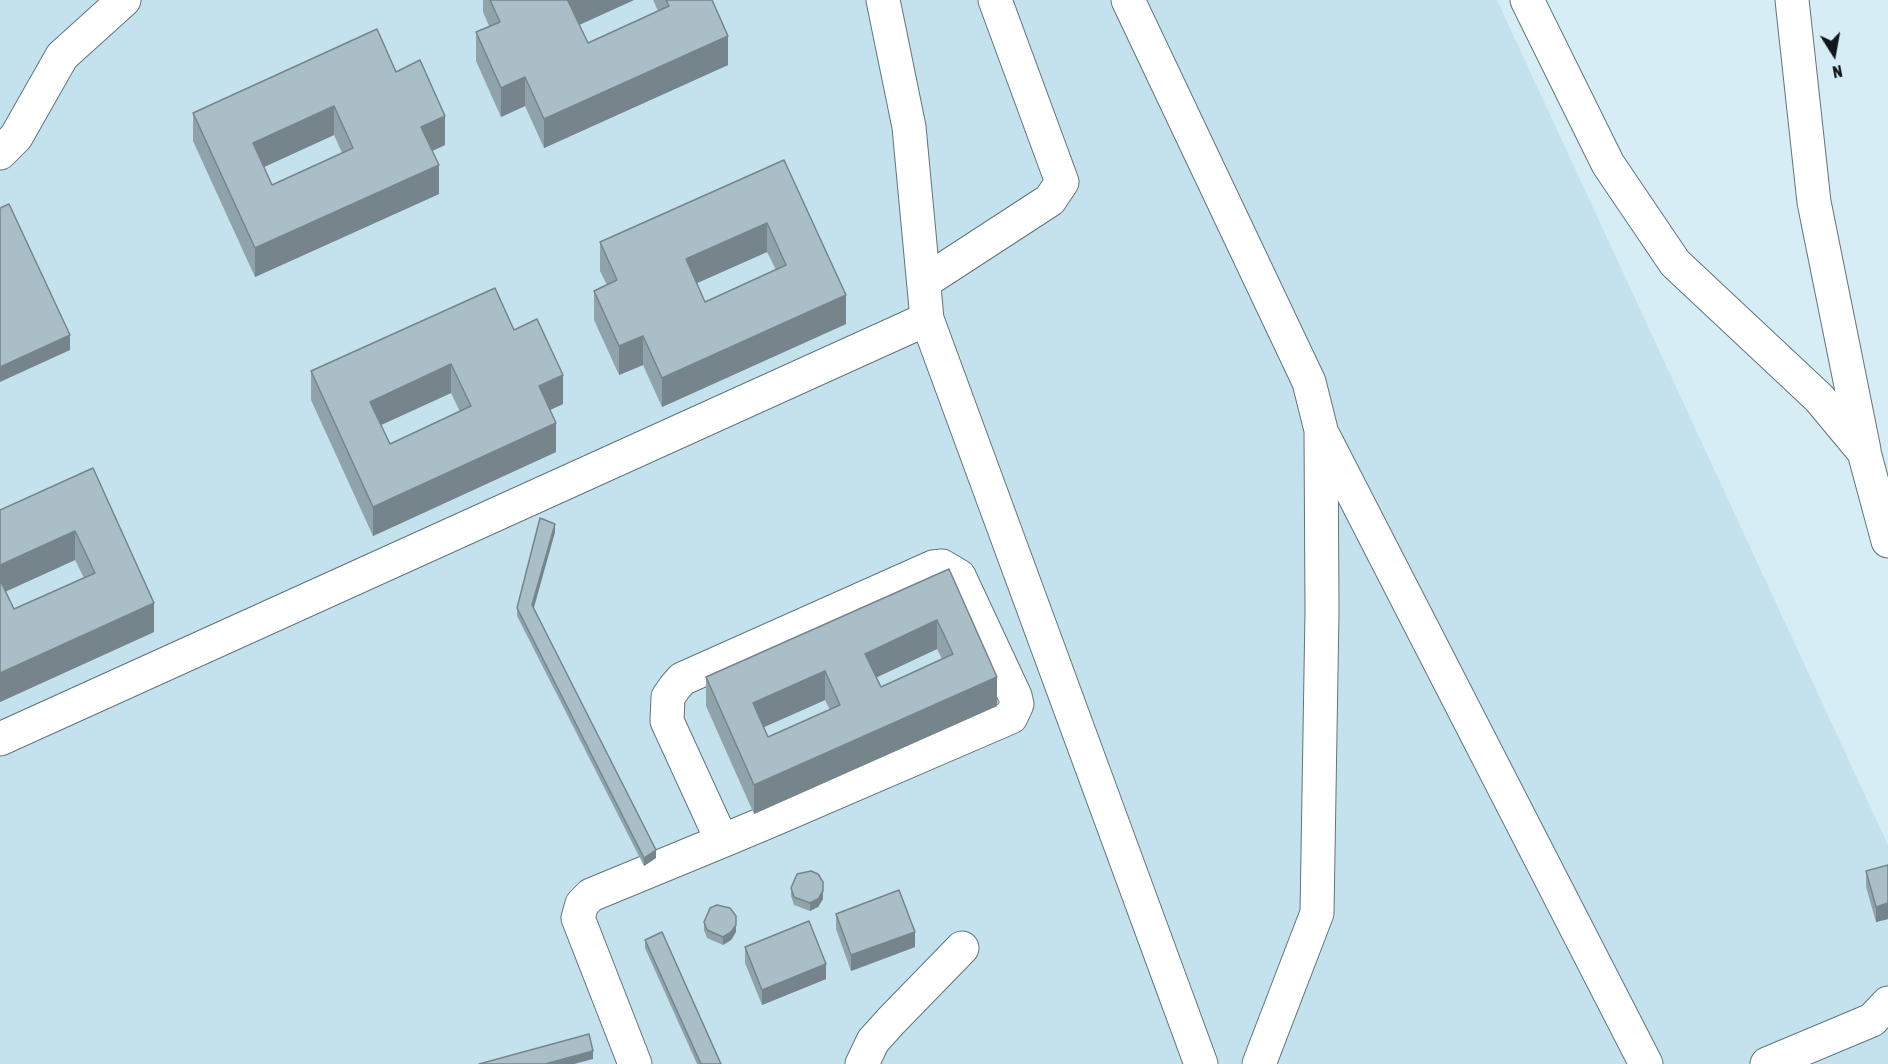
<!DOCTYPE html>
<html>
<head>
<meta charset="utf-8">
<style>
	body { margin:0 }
	#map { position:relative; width:1888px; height:1064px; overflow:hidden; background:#d7edf5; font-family:"Asap Condensed",sans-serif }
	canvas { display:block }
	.north { position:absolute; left:1804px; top:24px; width:60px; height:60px; -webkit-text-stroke:4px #d7edf5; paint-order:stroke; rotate:169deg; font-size:16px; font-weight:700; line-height:24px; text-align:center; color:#10171a }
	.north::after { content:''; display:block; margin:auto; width:21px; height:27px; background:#10171a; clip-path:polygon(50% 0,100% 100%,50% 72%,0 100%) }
</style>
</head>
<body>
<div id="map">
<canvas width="1888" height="1064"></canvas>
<div class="north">N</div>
</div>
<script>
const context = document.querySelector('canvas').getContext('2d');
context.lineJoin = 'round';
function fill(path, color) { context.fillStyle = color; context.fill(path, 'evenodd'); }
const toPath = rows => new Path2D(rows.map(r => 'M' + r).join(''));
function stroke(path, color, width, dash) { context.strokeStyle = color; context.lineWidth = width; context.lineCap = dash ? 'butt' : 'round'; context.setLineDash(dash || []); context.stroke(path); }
const built = toPath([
	[0,0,1497,0,1888,845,1888,1064,0,1064]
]);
const minor = toPath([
	[883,0,909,127,927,319,1201,1064],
	[1128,0,1309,382,1321,430,1322,612,1317,913,1259,1064],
	[1527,0,1608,164,1675,263,1819,398,1864,452,1888,541],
	[1792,0,1814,202,1864,450],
	[0,153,16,137,62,56,124,0],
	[924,282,1050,200,1062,182,995,0],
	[1324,437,1646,1064],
	[0,739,927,319],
	[635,1064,578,918,582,904,591,895,722,841,765,823,1011,717,1017,704,1015,696,959,576,942,566,933,567,682,679,675,687,668,697,667,721,722,841],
	[862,1064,873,1041,891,1021,962,948],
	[1767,1064,1872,1020,1888,1003]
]);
const wall = toPath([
	[483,0,634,0,579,25,588,43,658,11,653,0,712,0,728,65,544,148,525,106,501,117,476,61,476,32,489,26,483,12],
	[396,72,445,145,432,151,439,194,255,277,193,141,193,113],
	[334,135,342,153,272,185,264,167],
	[784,160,846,324,662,407,643,365,619,375,594,320,594,291,607,285,600,271,600,242],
	[767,252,776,270,705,302,697,283],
	[514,330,563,404,550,410,556,452,373,536,311,400,311,371],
	[451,393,460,412,390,444,381,425],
	[93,468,154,632,0,702,0,510],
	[75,560,84,578,14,609,5,592],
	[555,532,534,608,656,858,644,866,517,616,517,608],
	[949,569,997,706,754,814,706,706,706,677],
	[937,649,942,659,881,687,876,677],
	[825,700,830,710,768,737,764,727],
	[1888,865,1888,919,1876,922,1866,887,1866,871],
	[791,888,823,899,818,907,810,911,794,905,791,896],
	[836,914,915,947,851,971,836,929],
	[704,922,736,932,731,940,723,945,707,938,704,930],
	[645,940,721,1064,697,1064,645,948],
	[745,947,826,979,762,1005,745,963]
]);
const shadedWall = toPath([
	[570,0,634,0,568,30,568,1],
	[728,36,728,65,544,148,544,119],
	[525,77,525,106,501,117,501,88],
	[334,106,334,135,253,172,253,143],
	[445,116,445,145,421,156,421,127],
	[439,165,439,194,255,277,255,248],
	[767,223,767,252,686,288,686,259],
	[846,295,846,324,662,407,662,378],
	[70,335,70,350,0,382,0,367],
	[643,336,643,365,619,375,619,346],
	[451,364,451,393,370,430,370,402],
	[563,375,563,404,539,415,539,386],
	[556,423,556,452,373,536,373,507],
	[555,524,555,532,532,613,532,605],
	[75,531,75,560,0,594,0,565],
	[154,603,154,632,0,702,0,673],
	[937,620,937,649,865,683,865,654],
	[825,671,825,700,753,732,753,703],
	[997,677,997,706,754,814,754,785],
	[656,850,656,858,644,866,644,858],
	[823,891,823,899,818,907,810,911,810,903],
	[1888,903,1888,919,1876,922,1876,907],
	[736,925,736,932,731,940,723,945,723,937],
	[915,932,915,947,851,971,851,955],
	[826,964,826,979,762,1005,762,990],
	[593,1051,593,1059,574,1064,545,1064]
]);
const building = toPath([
	[490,0,570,0,568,1,588,43,669,6,666,0,712,0,728,36,544,119,525,77,501,88,476,32,500,22,490,0],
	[377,29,396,72,420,60,445,116,421,127,439,165,255,248,193,113,377,29],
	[334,106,353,148,272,185,253,143,334,106],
	[784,160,846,295,662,378,643,336,619,346,594,291,617,280,600,242,784,160],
	[767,223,786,265,705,302,686,259,767,223],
	[9,204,70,335,0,367,0,208,9,204],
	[495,288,514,330,537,319,563,375,539,386,556,423,373,507,311,371,495,288],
	[451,364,471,406,390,444,370,402,451,364],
	[93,468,154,603,0,673,0,580,14,609,95,573,75,531,0,565,0,510,93,468],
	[540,518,555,524,532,605,656,850,644,858,517,608,540,518],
	[949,569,997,677,754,785,706,677,949,569],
	[937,620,953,654,881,687,865,654,937,620],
	[825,671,840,705,768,737,753,703,825,671],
	[1888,865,1888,903,1876,907,1866,871,1888,865],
	[811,871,818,874,823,882,823,891,818,899,810,903,794,897,791,888,797,874,811,871],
	[899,890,915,932,851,955,836,914,899,890],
	[717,905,730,908,736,916,736,925,731,932,723,937,707,930,704,922,710,908,717,905],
	[809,921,826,964,762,990,745,947,809,921],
	[662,932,721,1064,701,1064,645,940,662,932],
	[589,1034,593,1051,545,1064,479,1064,589,1034]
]);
fill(built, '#c4e2ee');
stroke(minor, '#61757c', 35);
stroke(minor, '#fff', 33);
fill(wall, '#91a3aa');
fill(shadedWall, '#76858b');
fill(building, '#a9bec6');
stroke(building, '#76858b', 1.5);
</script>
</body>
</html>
